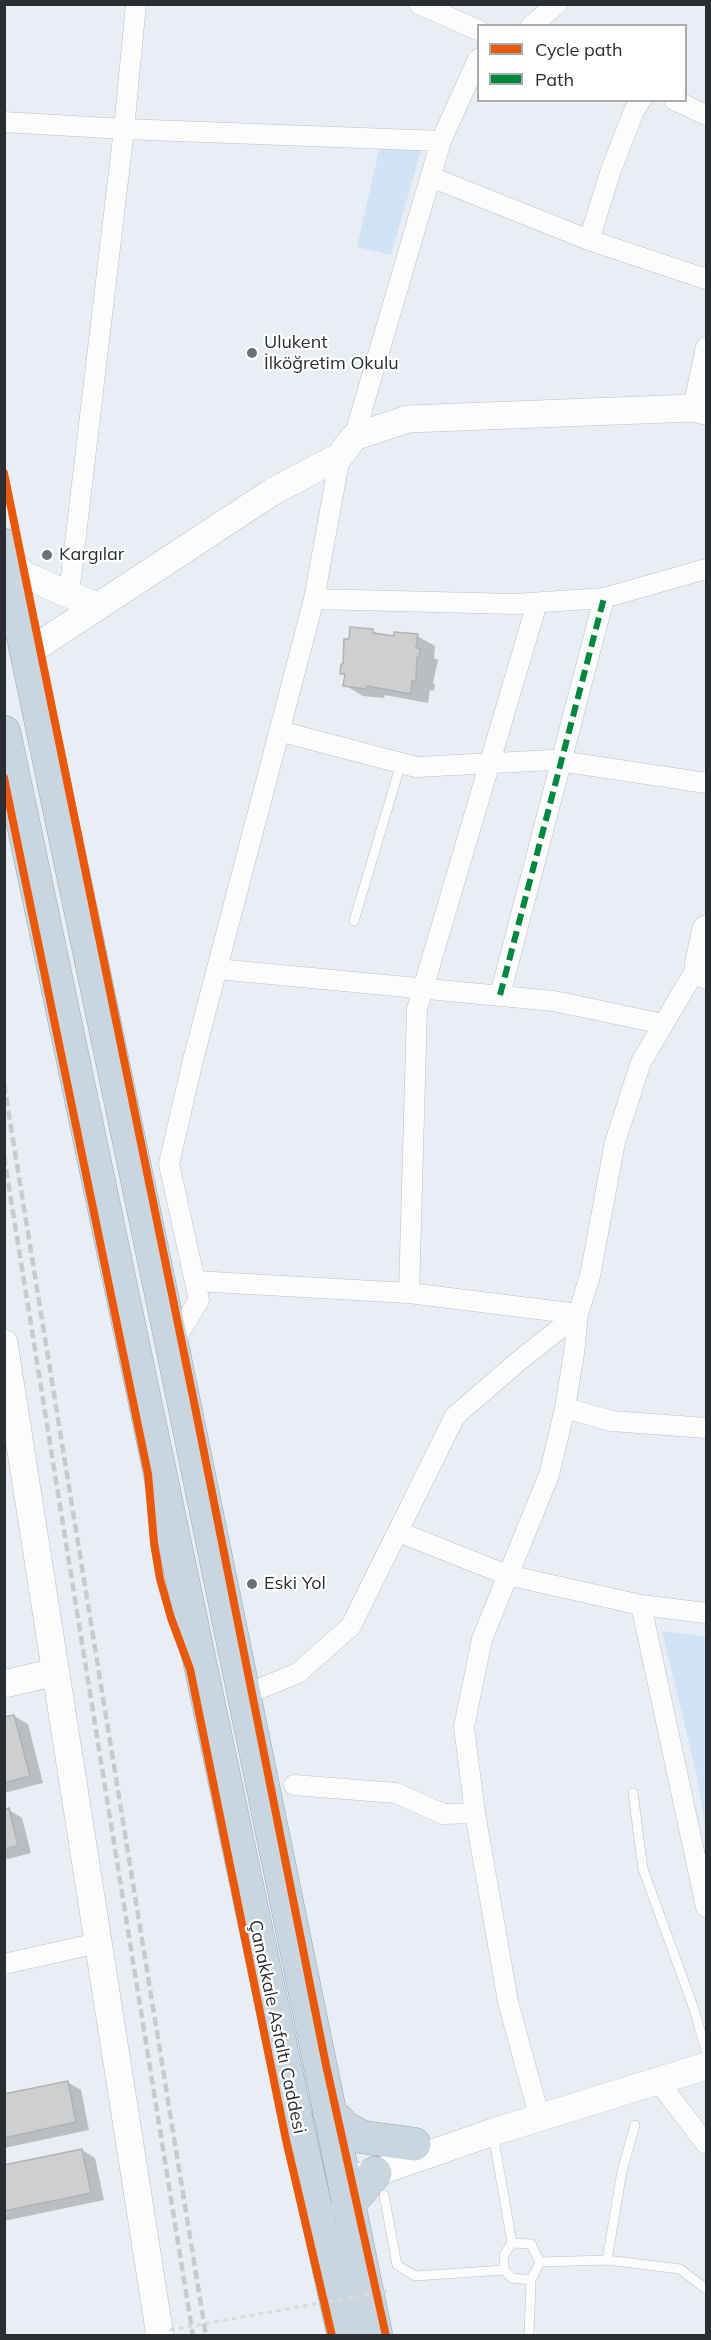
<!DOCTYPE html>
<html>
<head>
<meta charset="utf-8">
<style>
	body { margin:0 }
	#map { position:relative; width:711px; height:2340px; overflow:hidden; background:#e8eef4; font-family:Mulish,sans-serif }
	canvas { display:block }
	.frame { position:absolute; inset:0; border:6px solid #2a2e32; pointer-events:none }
	.legend { position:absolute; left:477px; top:24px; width:210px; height:78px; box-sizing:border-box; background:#fff; border:2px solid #aaabad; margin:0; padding:8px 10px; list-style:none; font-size:18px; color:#2a2e32 }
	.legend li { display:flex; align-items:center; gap:12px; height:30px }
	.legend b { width:30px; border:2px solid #aaabad }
</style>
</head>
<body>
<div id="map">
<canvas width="711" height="2340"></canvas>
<div class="frame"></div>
<ul class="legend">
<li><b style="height:8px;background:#e8590c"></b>Cycle path</li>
<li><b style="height:8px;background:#00873e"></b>Path</li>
</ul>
</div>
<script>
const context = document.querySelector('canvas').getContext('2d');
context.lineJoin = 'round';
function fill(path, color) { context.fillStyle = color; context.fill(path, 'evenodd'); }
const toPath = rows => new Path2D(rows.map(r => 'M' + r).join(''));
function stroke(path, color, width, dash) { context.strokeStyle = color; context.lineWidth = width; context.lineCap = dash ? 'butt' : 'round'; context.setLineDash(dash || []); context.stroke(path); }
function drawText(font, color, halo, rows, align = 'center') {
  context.font = font + ' Mulish,sans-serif'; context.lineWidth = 4.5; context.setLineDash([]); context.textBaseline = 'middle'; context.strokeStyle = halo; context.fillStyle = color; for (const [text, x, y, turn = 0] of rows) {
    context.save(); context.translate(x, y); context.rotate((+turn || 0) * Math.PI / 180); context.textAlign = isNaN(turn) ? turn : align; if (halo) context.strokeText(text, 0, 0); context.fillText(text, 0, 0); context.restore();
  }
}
const green = toPath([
	[380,145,422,147,391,255,357,247],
	[662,1631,706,1637,706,1831,696,1772]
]);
const shadow = toPath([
	[373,631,382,636,417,636,435,646,434,658,438,660,433,683,435,684,434,691,430,690,428,703,385,695,384,698,363,696,345,685,346,675,341,673],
	[14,1716,28,1724,43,1783,4,1793,4,1719],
	[9,1810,22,1818,31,1853,4,1860,4,1811],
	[67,2082,81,2090,89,2130,4,2148,4,2096],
	[82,2150,95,2158,104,2200,4,2221,4,2166]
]);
const building = toPath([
	[350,627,373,629,373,633,394,636,394,632,418,634,416,648,420,648,419,657,417,657,416,681,412,681,411,694,367,686,366,689,343,686,345,674,340,674,341,664,343,664,344,639,349,639,350,627],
	[14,1715,30,1776,4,1783,4,1717,14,1715],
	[9,1808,18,1846,4,1849,4,1810,9,1808],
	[68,2081,76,2122,4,2138,4,2094,68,2081],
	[82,2149,91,2193,4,2211,4,2165,82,2149]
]);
const lane = toPath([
	[354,921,401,763],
	[633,1793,643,1869,694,2009,706,2051],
	[493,2134,512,2243],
	[384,2195,397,2265,415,2276,504,2270],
	[607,2260,622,2171,635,2125],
	[540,2262,607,2260,680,2269,706,2289],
	[529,2336,531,2280,540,2262,531,2244,512,2243,504,2255,504,2270,512,2278,531,2280]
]);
const street = toPath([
	[419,4,478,30],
	[531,26,557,4],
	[674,100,706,115],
	[4,122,124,129,441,141],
	[431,177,589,240,706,279],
	[589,240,611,170,634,111,641,100],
	[693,408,706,347],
	[354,437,441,141,478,59],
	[69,594,124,129,136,4],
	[314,599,515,604,604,598,706,569],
	[279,731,416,767,553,760,706,783],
	[217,969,554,1001,663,1024],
	[500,995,604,598],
	[195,1281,409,1293,578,1314,574,1353,565,1408,549,1475,482,1639,464,1727,475,1813,508,2002,540,2119],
	[409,1293,417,1009,537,603],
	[172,1345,199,1300,169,1164,193,1060,314,599,340,456],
	[565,1408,612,1421,706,1428],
	[399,1532,507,1575,641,1605,706,1613],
	[641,1605,706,1907],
	[244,1695,298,1673,351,1626,455,1416,520,1360,578,1314,590,1276,615,1142,641,1062,698,966],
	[294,1785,396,1793,443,1814,475,1813],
	[4,1964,98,1943],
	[658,2081,706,2144]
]);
const secondary = toPath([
	[7,557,24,575,96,606],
	[27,653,272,492,340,456,354,437,408,419,693,408,706,411],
	[706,929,698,966,706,975],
	[4,1343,160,2336],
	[4,1684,56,1672],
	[357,2177,375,2173,493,2132,706,2066]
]);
const highway = toPath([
	[4,545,172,1345,376,2336],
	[4,732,301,2143,344,2336],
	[329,2112,347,2129,362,2137,414,2144],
	[348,2205,375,2173]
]);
const rail = toPath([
	[4,1084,206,2336],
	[4,1156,193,2336]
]);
const pathBridge = toPath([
	[170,2330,387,2291]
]);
const quiet = toPath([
	[500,995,604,598]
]);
const cycleway = toPath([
	[4,473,195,1407,326,2065,386,2336],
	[4,778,148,1474,154,1543,160,1579,171,1618,190,1669,286,2140,332,2336]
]);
const markers = [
	[252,353,6,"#6c7176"],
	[47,555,6,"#6c7176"],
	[252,1584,6,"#6c7176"]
];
const poiNames = [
	["Ulukent",264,343],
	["İlköğretim Okulu",264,364],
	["Kargılar",59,555],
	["Eski Yol",264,1584]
];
const streetNames = [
	["Çanakkale Asfaltı Caddesi",277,2027,78]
];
fill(green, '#d0e4f6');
fill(shadow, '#0003');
fill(building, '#cfcfd0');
stroke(building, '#b1b2b3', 1.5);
stroke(lane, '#bbc0c5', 10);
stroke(street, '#bbc0c5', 21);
stroke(secondary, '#bbc0c5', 28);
stroke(highway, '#97a6b3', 34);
stroke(lane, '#fcfcfd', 9);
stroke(street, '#fcfcfd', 20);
stroke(secondary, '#fcfcfd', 27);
stroke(highway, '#c9d6e0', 33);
stroke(rail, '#c9cacb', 4.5, [9, 4.5]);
stroke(pathBridge, '#d9dadc', 3, [4.5, 4.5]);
stroke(quiet, '#00873e', 6, [12, 6]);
stroke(cycleway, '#e8590c', 8);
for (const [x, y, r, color] of markers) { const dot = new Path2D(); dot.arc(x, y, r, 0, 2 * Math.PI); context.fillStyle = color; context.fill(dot); stroke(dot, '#fff', 2); }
drawText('18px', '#2a2e32', '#fff', poiNames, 'left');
drawText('18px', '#2a2e32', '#fff', streetNames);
</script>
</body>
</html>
